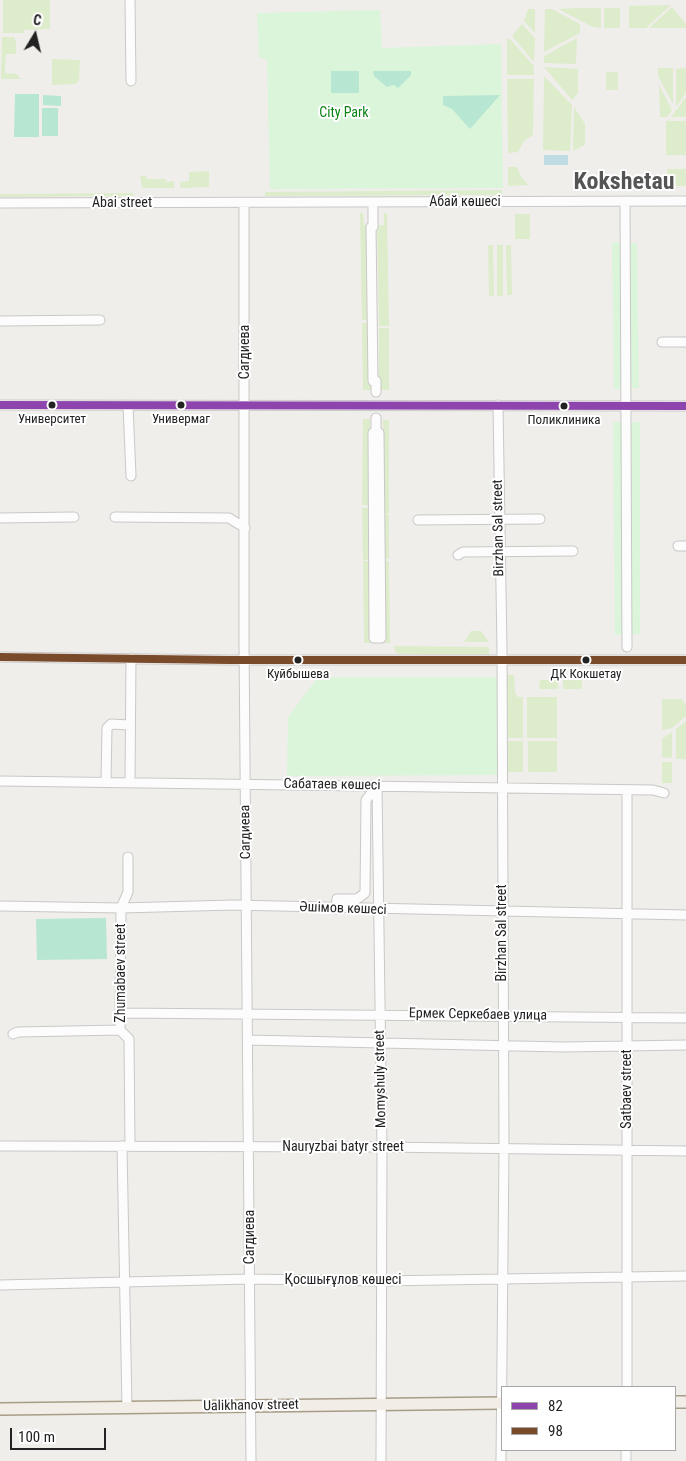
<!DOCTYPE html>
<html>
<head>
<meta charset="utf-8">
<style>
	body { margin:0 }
	#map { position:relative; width:686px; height:1461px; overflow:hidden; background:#f0eeeb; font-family:"Roboto Condensed",sans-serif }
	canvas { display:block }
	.legend { position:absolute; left:501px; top:1386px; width:175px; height:65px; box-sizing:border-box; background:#fff; border:1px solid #a7a7a7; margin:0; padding:6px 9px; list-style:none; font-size:15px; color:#222 }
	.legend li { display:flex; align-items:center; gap:10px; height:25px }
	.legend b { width:25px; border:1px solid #a7a7a7 }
	.north { position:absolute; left:10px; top:10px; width:50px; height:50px; -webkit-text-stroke:4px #fff; paint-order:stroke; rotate:9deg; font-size:14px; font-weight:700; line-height:20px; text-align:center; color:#222 }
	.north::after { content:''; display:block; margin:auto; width:18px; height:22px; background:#222; clip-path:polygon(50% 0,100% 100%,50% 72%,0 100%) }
	.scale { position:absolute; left:10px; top:1428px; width:96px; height:22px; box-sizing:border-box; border:2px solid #222; border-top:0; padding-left:6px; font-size:15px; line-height:18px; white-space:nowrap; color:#222; -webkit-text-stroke:4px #fff; paint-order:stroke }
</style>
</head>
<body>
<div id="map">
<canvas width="686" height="1461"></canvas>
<ul class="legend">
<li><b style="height:6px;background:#8e44ad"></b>82</li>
<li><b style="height:6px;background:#7a4b2a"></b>98</li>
</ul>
<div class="north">С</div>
<div class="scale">100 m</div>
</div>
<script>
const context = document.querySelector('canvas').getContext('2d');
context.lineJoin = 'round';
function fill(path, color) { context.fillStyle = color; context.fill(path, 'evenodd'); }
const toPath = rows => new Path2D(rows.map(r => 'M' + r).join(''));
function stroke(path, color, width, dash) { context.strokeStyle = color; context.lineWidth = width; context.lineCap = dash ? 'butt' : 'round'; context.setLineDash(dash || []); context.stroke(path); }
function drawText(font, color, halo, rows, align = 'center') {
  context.font = font + ' "Roboto Condensed",sans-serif'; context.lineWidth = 4; context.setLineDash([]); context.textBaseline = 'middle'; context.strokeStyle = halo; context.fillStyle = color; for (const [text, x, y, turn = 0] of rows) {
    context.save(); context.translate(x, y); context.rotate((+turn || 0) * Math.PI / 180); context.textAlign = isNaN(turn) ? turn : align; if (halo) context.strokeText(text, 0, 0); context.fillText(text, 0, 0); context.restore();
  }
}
const grass = toPath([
	[3,0,50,0,50,29,24,30,24,33,3,33],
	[671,5,646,28,629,28,629,6],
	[672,7,686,24,686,28,649,28],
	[576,8,601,8,601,28,593,27,558,9],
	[604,8,620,8,620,28,604,28],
	[528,9,535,9,535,33,524,21],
	[545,9,552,9,580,24,580,33,544,52],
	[522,24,535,38,534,62,512,36],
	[2,37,14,37,16,42,16,54,6,54,5,73,17,74,21,79,1,79],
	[509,38,534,66,534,75,507,75,507,40],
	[577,38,576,64,544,63,544,56],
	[52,59,80,60,79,80,76,84,52,85],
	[544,67,578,69,578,93,572,100],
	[658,68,673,68,673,104,658,76],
	[686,68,686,93,676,107,676,69],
	[606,72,618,72,618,90,606,90],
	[544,76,572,105,570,151,543,150],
	[507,79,534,79,533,135,524,141,518,152,508,153],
	[659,85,672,110,667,117,660,117],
	[686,97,686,117,671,117],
	[574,107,585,124,585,145,573,151],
	[666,121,686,121,686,155,666,155],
	[508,167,517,167,521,177,528,185,508,186],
	[667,169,686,169,686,186,667,186],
	[209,171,209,187,180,188,180,182,189,181,189,172],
	[140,176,146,176,147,179,166,179,166,182,174,181,174,188,142,188],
	[502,190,502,195,265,196,265,192],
	[134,193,133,196,0,197,0,194],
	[360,213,363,213,364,225,368,225,370,320,362,320],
	[384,213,387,213,389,326,379,326,377,226,384,225],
	[515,214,530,214,530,239,515,239],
	[488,245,493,245,494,296,489,296],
	[497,245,503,245,503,296,497,296],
	[506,245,511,245,512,295,507,295],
	[362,323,370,323,371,390,363,390],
	[379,328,389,328,389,390,379,390],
	[363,419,370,419,370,505,362,505],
	[383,420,389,420,389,514,382,514],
	[362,508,370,508,371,560,363,560],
	[383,515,389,515,389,559,383,559],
	[363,561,371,561,372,643,364,643],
	[383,561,389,561,390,643,383,643],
	[471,631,481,631,489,642,464,642],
	[393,646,489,647,489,655,397,654],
	[504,675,514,675,515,692,518,697,523,697,523,738,505,738],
	[540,680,558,680,558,689,539,689],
	[563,680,582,680,582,689,563,689],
	[527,697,557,697,557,738,527,738],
	[662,699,682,699,686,705,686,716,672,728,662,730],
	[686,721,686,759,676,759,676,729],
	[672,732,672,758,662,757,662,739],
	[505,741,523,741,523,772,505,772],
	[528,741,557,741,557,772,528,772],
	[662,762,672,762,672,783,662,783]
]);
const park = toPath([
	[380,10,382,48,501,44,503,188,270,189,267,60,259,57,257,13],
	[618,242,622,247,624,389,614,389,612,243],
	[631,243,637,243,639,388,627,388,626,247],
	[613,422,640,422,640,634,615,635],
	[318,677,497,677,497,775,287,776,288,717]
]);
const pitch = toPath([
	[331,71,359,71,359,93,331,93],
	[373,71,411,71,411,75,398,88,394,85,387,87,374,76],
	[15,94,39,94,39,137,14,137],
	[43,95,61,96,61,106,43,105],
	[500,95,470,129,452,109,443,105,443,96],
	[42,108,58,108,58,136,42,136],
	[106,918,107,959,37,960,36,919]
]);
const water = toPath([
	[544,155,568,155,568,165,544,165]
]);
const minor = toPath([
	[130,0,131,81],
	[625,201,627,647],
	[373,202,373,227,371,227,373,381,376,381,376,392],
	[0,203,686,201],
	[244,203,244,644,251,1461],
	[0,321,100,320],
	[662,342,686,342],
	[0,405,686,406],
	[128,405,131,476],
	[498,405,502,649,504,1148,501,1461],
	[376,433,373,433,374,638,381,638,379,433,376,433,376,418],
	[115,517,229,518,245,528],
	[0,518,74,517],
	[418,520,540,519],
	[678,546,686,546],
	[458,555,463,552,573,551],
	[0,657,229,660,686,660],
	[0,781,653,790,664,793],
	[106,781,107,728,111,724,130,725],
	[130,781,131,658],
	[377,786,382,1147,381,1461],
	[128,857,128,892,121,908,120,1022,120,1030,129,1039,130,1146],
	[0,906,121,908,233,905,686,915],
	[336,909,337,899,357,899,365,893,366,800,377,786],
	[120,1013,686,1018],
	[13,1034,18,1032,120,1030],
	[248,1040,563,1047,686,1045],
	[0,1146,382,1147,686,1151],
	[122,1146,127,1408],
	[0,1285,250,1279,381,1281,686,1276],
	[627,1387,627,790],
	[626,1461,626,1450]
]);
const major = toPath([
	[675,1402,686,1402],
	[0,1409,502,1403]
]);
const bus1 = toPath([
	[0,405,686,406]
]);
const bus2 = toPath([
	[0,657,229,660,686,660]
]);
const markers = [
	[52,405,4.5,"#222"],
	[181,405,4.5,"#222"],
	[564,406,4.5,"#222"],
	[298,660,4.5,"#222"],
	[586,660,4.5,"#222"]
];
const busNames = [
	["Университет",52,420],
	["Универмаг",181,420],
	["Поликлиника",564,421],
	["Куйбышева",298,675],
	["ДК Кокшетау",586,675]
];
const parkNames = [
	["City Park",344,113]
];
const streetNames = [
	["Абай көшесі",465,202],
	["Abai street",122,203],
	["Сагдиева",245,352,-90],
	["Birzhan Sal street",499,528,-91],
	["Сабатаев көшесі",332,785,1],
	["Сагдиева",246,832,-91],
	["Әшімов көшесі",343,909,2],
	["Birzhan Sal street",502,933,-90],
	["Zhumabaev street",121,973,-90],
	["Ермек Серкебаев улица",478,1015,1],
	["Momyshuly street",381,1079,-91],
	["Satbaev street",627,1089,-90],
	["Nauryzbai batyr street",343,1147],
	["Сагдиева",250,1237,-90],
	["Қосшығұлов көшесі",343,1280],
	["Ualikhanov street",251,1406,-1]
];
const townNames = [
	["Kokshetau",624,183]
];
fill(grass, '#ddeccb');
fill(park, '#daf5da');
fill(pitch, '#b7e6d2');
fill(water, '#bfdbe3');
stroke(minor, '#c9c8c7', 11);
stroke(major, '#a79c86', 14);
stroke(minor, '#fdfcfc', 9);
stroke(major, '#f3ede7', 11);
stroke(bus1, '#8e44ad', 8);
stroke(bus2, '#7a4b2a', 8);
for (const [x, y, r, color] of markers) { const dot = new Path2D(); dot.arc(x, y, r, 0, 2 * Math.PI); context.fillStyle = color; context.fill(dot); stroke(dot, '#fff', 2); }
drawText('13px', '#222', '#fff', busNames);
drawText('14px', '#0c8416', '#fff', parkNames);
drawText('14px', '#222', '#fff', streetNames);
drawText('bold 24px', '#555', '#fff', townNames);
</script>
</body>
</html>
